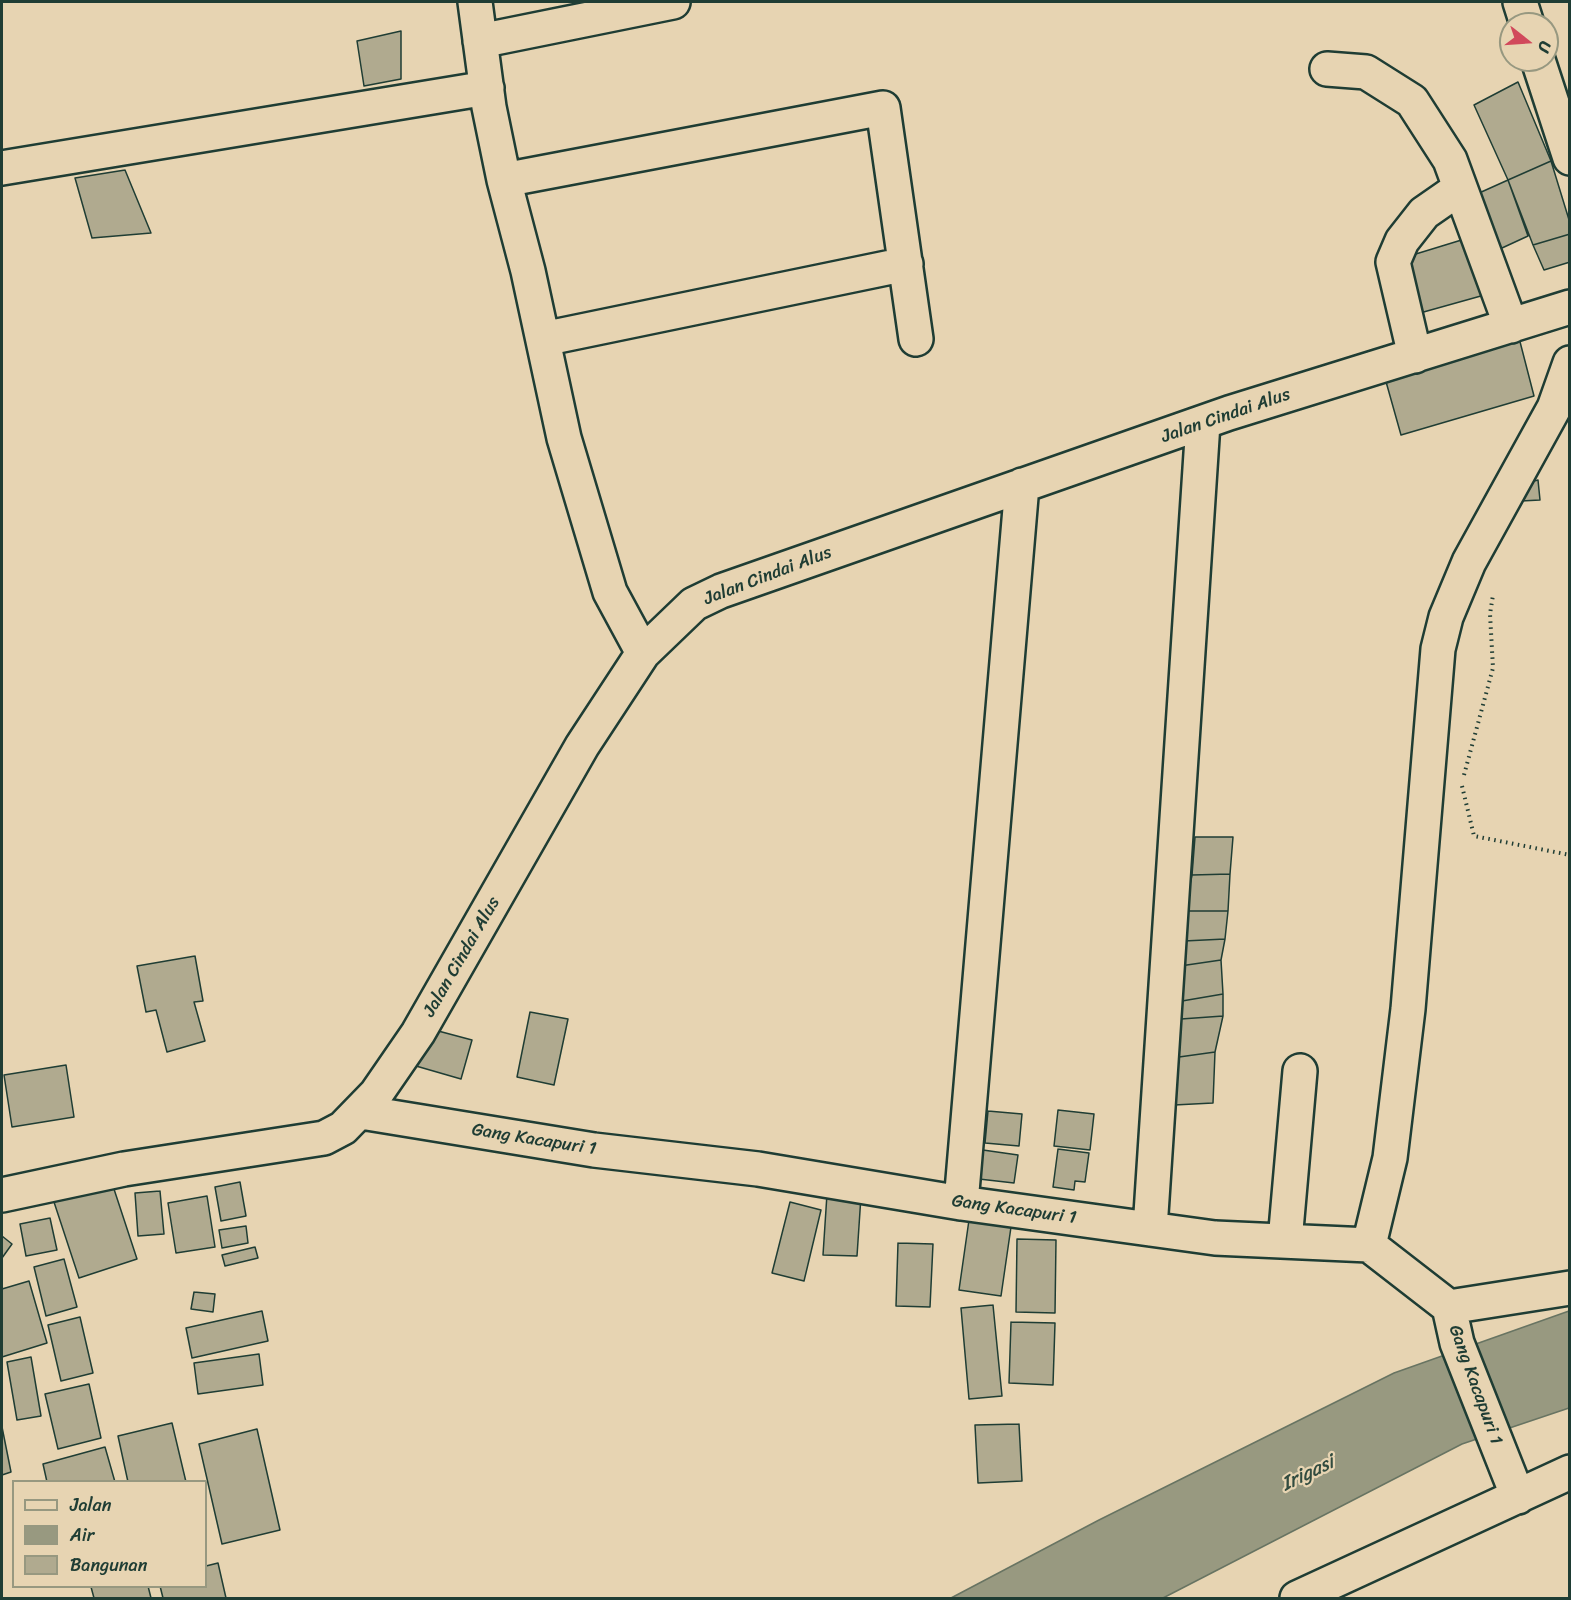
<!DOCTYPE html>
<html>
<head>
<meta charset="utf-8">
<style>
	body { margin:0 }
	#map { position:relative; width:1571px; height:1600px; overflow:hidden; background:#e7d4b2; font-family:Sriracha,sans-serif }
	canvas { display:block }
	.frame { position:absolute; inset:0; border:3px solid #1f3d34; pointer-events:none }
	.legend { position:absolute; left:12px; top:1480px; width:195px; height:108px; box-sizing:border-box; background:#e7d4b2; border:2px solid #979880; margin:0; padding:8px 10px; list-style:none; font-size:18px; color:#1f3d34 }
	.legend li { display:flex; align-items:center; gap:12px; height:30px }
	.legend b { width:30px; border:2px solid #979880 }
	.north { position:absolute; left:1499px; top:12px; width:60px; height:60px; box-sizing:border-box; background:#e7d4b2; border:2px solid #979880; border-radius:50%; rotate:107deg; font-size:16px; font-weight:700; line-height:24px; text-align:center; color:#1f3d34 }
	.north::after { content:''; display:block; margin:auto; width:21px; height:27px; background:#d1495b; clip-path:polygon(50% 0,100% 100%,50% 72%,0 100%) }
</style>
</head>
<body>
<div id="map">
<canvas width="1571" height="1600"></canvas>
<div class="frame"></div>
<ul class="legend">
<li><b style="height:8px;background:#e7d4b2"></b>Jalan</li>
<li><b style="height:16px;background:#989980"></b>Air</li>
<li><b style="height:16px;background:#b0aa8f"></b>Bangunan</li>
</ul>
<div class="north">U</div>
</div>
<script>
const context = document.querySelector('canvas').getContext('2d');
context.lineJoin = 'round';
function fill(path, color) { context.fillStyle = color; context.fill(path, 'evenodd'); }
const toPath = rows => new Path2D(rows.map(r => 'M' + r).join(''));
function stroke(path, color, width, dash) { context.strokeStyle = color; context.lineWidth = width; context.lineCap = dash ? 'butt' : 'round'; context.setLineDash(dash || []); context.stroke(path); }
function drawText(font, color, halo, rows, align = 'center') {
  context.font = font + ' Sriracha,sans-serif'; context.lineWidth = 4.5; context.setLineDash([]); context.textBaseline = 'middle'; context.strokeStyle = halo; context.fillStyle = color; for (const [text, x, y, turn = 0] of rows) {
    context.save(); context.translate(x, y); context.rotate((+turn || 0) * Math.PI / 180); context.textAlign = isNaN(turn) ? turn : align; if (halo) context.strokeText(text, 0, 0); context.fillText(text, 0, 0); context.restore();
  }
}
const water = toPath([
	[1569,1311,1569,1408,1462,1444,1163,1598,951,1598,1099,1520,1394,1373,1569,1311]
]);
const building = toPath([
	[401,31,401,79,364,86,357,41,401,31],
	[1518,82,1551,161,1508,180,1474,105,1518,82],
	[1551,161,1570,223,1570,234,1533,245,1508,180,1551,161],
	[125,170,151,233,92,238,75,178,125,170],
	[1508,180,1528,236,1489,254,1468,198,1508,180],
	[1570,234,1570,262,1544,270,1533,245,1570,234],
	[1468,238,1488,294,1420,313,1406,257,1468,238],
	[1518,334,1534,396,1401,435,1383,371,1518,334],
	[1538,480,1540,500,1521,501,1522,484,1538,480],
	[1195,837,1233,837,1230,874,1192,875,1195,837],
	[1230,874,1228,911,1184,911,1192,875,1230,874],
	[1184,911,1228,911,1225,939,1184,941,1184,911],
	[1225,939,1221,960,1180,966,1184,941,1225,939],
	[195,956,203,1001,194,1002,205,1041,167,1052,156,1010,146,1012,137,966,195,956],
	[1221,960,1223,994,1182,1001,1180,966,1221,960],
	[1223,994,1223,1016,1181,1019,1182,1001,1223,994],
	[530,1012,568,1019,554,1085,517,1077,530,1012],
	[1223,1016,1215,1052,1179,1057,1181,1019,1223,1016],
	[427,1028,472,1040,461,1079,416,1066,427,1028],
	[1215,1052,1213,1103,1174,1105,1179,1057,1215,1052],
	[66,1065,74,1117,12,1127,4,1075,66,1065],
	[1058,1110,1094,1114,1090,1150,1054,1146,1058,1110],
	[988,1111,1022,1114,1019,1146,985,1143,988,1111],
	[1058,1149,1089,1153,1085,1182,1075,1181,1074,1190,1053,1187,1058,1149],
	[983,1150,1018,1155,1014,1183,979,1179,983,1150],
	[111,1180,137,1259,79,1278,53,1199,111,1180],
	[240,1182,246,1216,221,1221,215,1187,240,1182],
	[160,1191,164,1234,138,1236,135,1193,160,1191],
	[827,1194,861,1196,857,1256,823,1255,827,1194],
	[207,1196,215,1247,176,1253,168,1203,207,1196],
	[790,1202,821,1210,804,1281,772,1273,790,1202],
	[50,1218,57,1250,26,1256,20,1224,50,1218],
	[969,1220,1011,1227,1001,1296,959,1290,969,1220],
	[246,1226,248,1243,222,1248,219,1230,246,1226],
	[2,1236,12,1244,2,1258,2,1236],
	[1017,1239,1056,1240,1055,1313,1016,1312,1017,1239],
	[898,1243,933,1244,930,1307,896,1306,898,1243],
	[255,1247,258,1258,225,1266,222,1255,255,1247],
	[64,1259,77,1307,46,1316,34,1267,64,1259],
	[29,1281,47,1343,2,1357,2,1289,29,1281],
	[194,1292,215,1294,213,1312,191,1309,194,1292],
	[993,1305,1002,1396,969,1399,961,1308,993,1305],
	[262,1311,268,1341,192,1358,186,1328,262,1311],
	[80,1317,93,1373,61,1381,48,1325,80,1317],
	[1011,1322,1055,1323,1053,1385,1009,1383,1011,1322],
	[259,1354,263,1385,198,1394,194,1363,259,1354],
	[31,1357,41,1416,17,1420,7,1362,31,1357],
	[89,1384,101,1438,58,1449,45,1394,89,1384],
	[172,1423,186,1482,128,1482,118,1436,172,1423],
	[1019,1424,1022,1481,978,1483,975,1425,1019,1424],
	[2,1427,11,1472,2,1475,2,1427],
	[257,1429,280,1530,222,1544,199,1444,257,1429],
	[105,1447,115,1482,47,1482,43,1464,105,1447],
	[218,1563,226,1598,163,1598,160,1586,206,1586,206,1566,218,1563],
	[148,1586,151,1598,94,1598,91,1587,148,1586]
]);
const path = toPath([
	[1464,775,1493,668,1490,614,1493,595],
	[1462,786,1474,836,1570,855]
]);
const minor = toPath([
	[475,2,489,107,504,180,528,271,564,438,610,592,643,653],
	[1520,2,1527,24],
	[480,41,673,2],
	[1538,60,1570,158],
	[1327,69,1366,72,1412,101,1450,160,1511,326],
	[2,168,487,88],
	[504,180,883,108,916,339],
	[543,339,906,264],
	[1415,356,1393,262,1402,241,1424,213,1460,188],
	[361,1112,594,1150,758,1169,961,1203,1215,1238,1369,1245,1449,1307,1457,1343,1518,1497],
	[2,1195,124,1169,324,1138,343,1128,376,1094,418,1033,582,746,643,653,694,604,721,591,1229,413,1570,307],
	[961,1203,1022,485],
	[1150,1229,1203,423],
	[1285,1241,1300,1071],
	[1369,1245,1390,1158,1408,1009,1438,649,1446,617,1469,562,1554,408,1570,363],
	[1449,1307,1570,1288],
	[1297,1598,1570,1472]
]);
const streetNames = [
	["Jalan Cindai Alus",1226,416,-19],
	["Jalan Cindai Alus",768,576,-21],
	["Jalan Cindai Alus",462,957,-60],
	["Gang Kacapuri 1",534,1140,9],
	["Gang Kacapuri 1",1014,1210,8],
	["Gang Kacapuri 1",1475,1385,70]
];
const waterNames = [
	["Irigasi",1308,1474,-26]
];
fill(water, '#989980');
stroke(water, '#687462', 1.5);
fill(building, '#b0aa8f');
stroke(building, '#1f3d34', 1.5);
stroke(minor, '#1f3d34', 38);
stroke(path, '#1f3d34', 4, [1.5, 4.5]);
stroke(minor, '#e7d4b2', 33);
drawText('18px', '#1f3d34', '#e7d4b2', streetNames);
drawText('italic 20px', '#314b3f', '#e7d4b2', waterNames);
</script>
</body>
</html>
